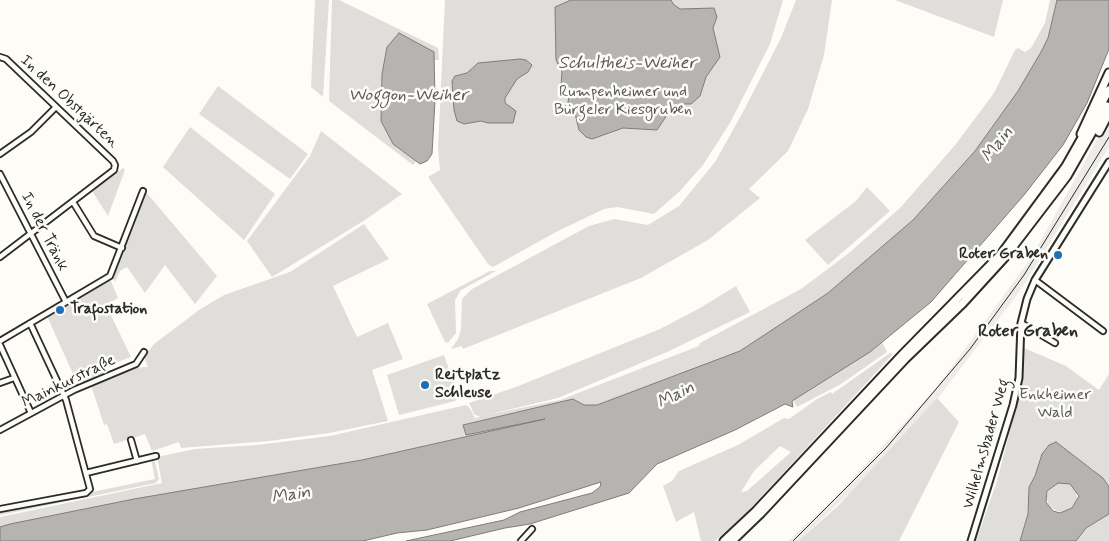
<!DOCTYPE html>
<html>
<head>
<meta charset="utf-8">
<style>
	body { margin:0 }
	canvas { display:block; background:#fdfcf7 }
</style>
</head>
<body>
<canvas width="1109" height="541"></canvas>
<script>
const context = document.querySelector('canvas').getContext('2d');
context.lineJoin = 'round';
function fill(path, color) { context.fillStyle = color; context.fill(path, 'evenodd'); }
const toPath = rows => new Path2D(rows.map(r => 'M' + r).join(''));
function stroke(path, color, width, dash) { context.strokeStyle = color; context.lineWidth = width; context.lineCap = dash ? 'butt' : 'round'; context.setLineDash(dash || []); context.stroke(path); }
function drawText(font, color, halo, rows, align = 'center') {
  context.font = font + ' Mynerve,sans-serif'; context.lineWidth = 5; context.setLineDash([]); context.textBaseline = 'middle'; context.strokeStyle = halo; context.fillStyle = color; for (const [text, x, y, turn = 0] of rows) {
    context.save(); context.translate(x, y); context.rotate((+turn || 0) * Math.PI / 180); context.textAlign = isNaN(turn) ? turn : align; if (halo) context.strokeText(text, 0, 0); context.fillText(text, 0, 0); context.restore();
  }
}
const built = toPath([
	[1109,118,1109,147,1020,291,941,394,854,489,798,541,788,541,832,501,937,387,1031,258]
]);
const green = toPath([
	[315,0,329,0,323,97,311,87],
	[332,0,339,0,438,48,439,60,434,60,434,52,387,47,382,74,381,121,393,144,416,161,413,165,329,101],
	[445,0,783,0,770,44,730,123,703,165,680,191,654,214,617,207,604,209,556,232,493,267,488,264,428,177,440,170,438,148],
	[796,0,832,0,824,55,808,109,788,151,749,189,760,198,708,240,641,278,463,349,462,346,451,349,458,339,461,330,462,299,472,289,589,226,614,219,648,225,679,206,715,162,743,112,781,38],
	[895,0,1003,0,994,37],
	[1050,0,1057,0,1048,38,1041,52,1018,91,975,151,913,220,828,293,740,351,597,405,584,405,573,399,463,425,466,435,521,424,362,460,135,499,0,527,0,517,162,483,157,457,195,449,257,445,330,436,466,405,469,407,475,418,480,417,474,414,469,403,516,387,660,329,700,308,736,286,750,312,667,352,558,398,486,415,560,400,699,346,700,343,801,289,849,253,901,207,956,144,994,93,1015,50,1018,48,1025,52,1031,48,1045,23],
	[218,86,308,154,290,179,199,114],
	[190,127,275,194,244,240,163,167],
	[321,131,402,194,365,220,272,277,247,241,310,156],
	[123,168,125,170,108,216,92,191],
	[867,187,890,211,828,265,805,240,856,201],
	[146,192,217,276,195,304,165,265,145,293,127,267,120,271,115,282,113,279],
	[364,224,389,259,333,286,357,337,388,323,403,359,372,370,388,421,329,433,269,441,181,448,179,442,152,451,145,434,114,444,107,424,104,425,91,385,133,368,148,367,144,357,154,344,199,310,224,295,290,272],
	[490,271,496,271,461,290,455,300,456,333,448,343,445,342,427,304],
	[108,280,111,281,118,298,106,305,131,357,107,366,107,373,78,385,47,316],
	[882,342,887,352,841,384,797,407,793,400],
	[1024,348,1066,366,1099,390,1109,374,1109,487,1093,469,1053,443,1042,454,1035,476,1029,487,1028,514,1020,541,976,541,997,481,1023,381],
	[890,353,893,354,798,457,748,511,715,541,701,541,694,512,676,522,663,486,672,481,679,471,738,445,784,418,789,419,817,399,831,392,832,394],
	[780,446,791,452,747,491,741,492,754,471],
	[444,355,459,397,455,401,399,415,387,375],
	[937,398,959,422,899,541,798,541,838,506],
	[151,459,155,462,159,479,156,483,0,515,0,511,155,479],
	'1047 497a15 15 0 1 1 30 0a15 15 0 1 1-30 0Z',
	[1109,514,1109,541,1076,541,1086,528]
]);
const water = toPath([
	[571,0,671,0,673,4,680,9,714,8,717,17,713,28,720,57,706,77,700,96,691,104,679,104,671,109,657,130,623,128,592,139,586,137,579,130,574,109,568,103,569,93,561,85,562,72,556,60,555,7,571,0],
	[1057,0,1109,0,1109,49,1087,103,1063,145,1024,195,931,302,870,352,792,401,793,407,785,404,735,430,657,464,629,493,530,524,505,528,450,541,406,541,504,520,520,512,592,493,600,487,601,482,519,508,427,530,397,533,363,541,0,541,0,527,10,524,134,499,362,460,545,419,466,435,463,425,573,399,584,405,597,405,740,351,828,293,913,220,975,151,1018,91,1041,52,1048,38,1057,0],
	[399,33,434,52,435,101,432,154,427,161,420,164,393,144,381,121,382,74,387,47,399,33],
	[520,59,526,60,532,65,528,72,517,79,505,98,505,103,516,111,513,123,488,123,481,121,464,124,457,121,454,110,452,81,455,76,467,73,478,63,520,59],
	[1056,442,1103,478,1109,487,1109,514,1086,528,1076,541,1020,541,1028,514,1029,487,1035,476,1042,454,1049,445,1056,442],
	[1058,483,1070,484,1079,496,1072,508,1060,513,1053,511,1046,502,1047,491,1058,483]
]);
const minor = toPath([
	[0,57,6,59,113,161,115,165,114,170,0,257],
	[0,154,31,132,55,108],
	[0,174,66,302],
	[73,202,94,236,122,248],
	[1035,280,1103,331],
	[1021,323,1055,343],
	[0,341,110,276,143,191],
	[0,345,31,413],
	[0,383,14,378],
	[0,430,74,390,136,364,144,352],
	[131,440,137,461],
	[86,473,156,456],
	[0,509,86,493,90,489,66,400,30,323],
	[521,541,532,529]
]);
const tertiary = toPath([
	[971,541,1013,405,1019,378,1021,323,1027,299,1035,280,1109,162]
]);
const primary = toPath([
	[1099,132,1109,113],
	[1081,134,1109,73],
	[724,541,756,511,903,354,1002,253,1066,166,1109,90],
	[732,541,760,514,905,359,963,303,1005,257,1067,176,1107,106]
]);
const rail = toPath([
	[793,541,886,448,970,349,1024,275,1109,137]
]);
const markers = [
	[1058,255,5,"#1f6fb2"],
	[60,310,5,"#1f6fb2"],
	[425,385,5,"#1f6fb2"]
];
const parkNames = [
	["Rumpenheimer und",623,93],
	["Bürgeler Kiesgruben",623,111],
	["Enkheimer",1055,396],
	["Wald",1055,414]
];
const streetNames = [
	["In den Obstgärten",69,102,43],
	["In der Tränk",44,232,63],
	["Mainkurstraße",69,382,-26],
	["Wilhelmsbader Weg",987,444,-74]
];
const poiNames = [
	["Roter Graben",1048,255,"right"],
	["Trafostation",70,310],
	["Reitplatz",435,376],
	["Schleuse",435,394]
];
const waterNames = [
	["Schultheis-Weiher",627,64],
	["Woggon-Weiher",408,96],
	["Main",998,145,-51],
	["Main",676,396,-27],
	["Main",291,496,-9]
];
const neighbourhoodNames = [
	["Roter Graben",1028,332]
];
fill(built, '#edece8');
fill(green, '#dfdeda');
fill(water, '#b5b4b1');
stroke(water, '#7e7d7b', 1);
stroke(minor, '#2b2b2b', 8);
stroke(tertiary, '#2b2b2b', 9);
stroke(primary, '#2b2b2b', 11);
stroke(minor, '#fdfcf7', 4.5);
stroke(tertiary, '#fdfcf7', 5);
stroke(primary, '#fdfcf7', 7);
stroke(rail, '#2b2b2b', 1);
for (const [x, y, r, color] of markers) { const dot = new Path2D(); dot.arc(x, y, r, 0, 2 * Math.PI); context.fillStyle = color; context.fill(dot); stroke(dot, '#fdfcf7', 2); }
drawText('16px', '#585857', '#fdfcf7', parkNames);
drawText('16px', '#2b2b2b', '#fdfcf7', streetNames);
drawText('bold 16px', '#2b2b2b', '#fdfcf7', poiNames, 'left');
drawText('italic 18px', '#5b5b5a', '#fdfcf7', waterNames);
drawText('bold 18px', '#2b2b2b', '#fdfcf7', neighbourhoodNames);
</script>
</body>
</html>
